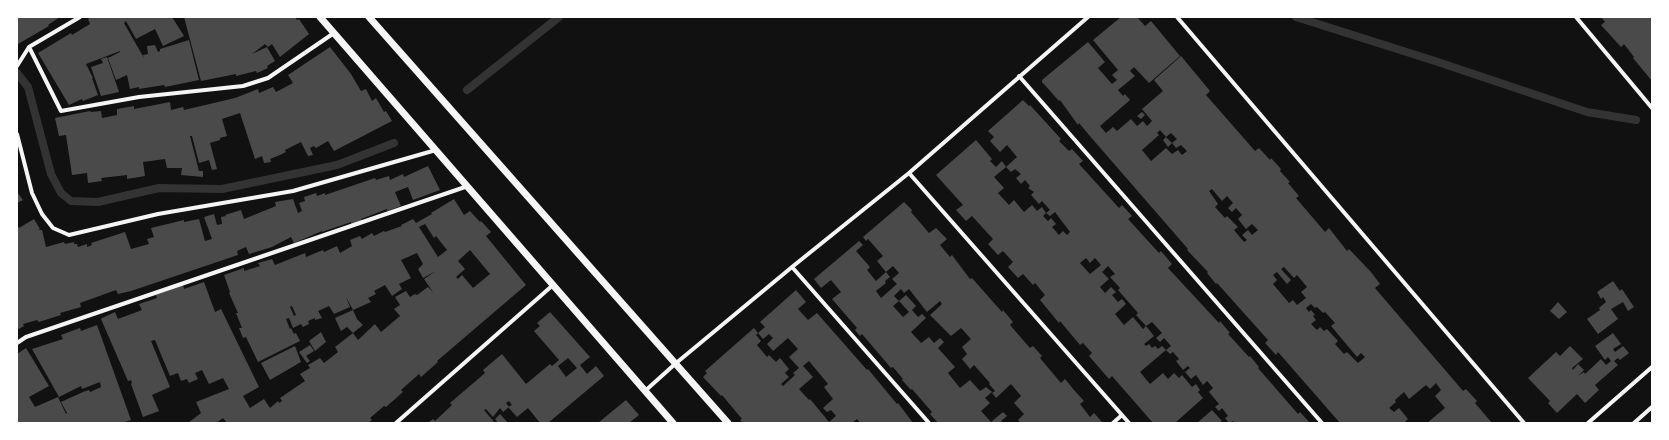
<!DOCTYPE html>
<html>
<head>
<meta charset="utf-8">
<style>
	body { margin:0 }
	#map { position:relative; width:1669px; height:440px; overflow:hidden; background:#111; font-family:"Titillium Web",sans-serif }
	canvas { display:block }
	.frame { position:absolute; inset:0; border:18px solid #fff; pointer-events:none }
</style>
</head>
<body>
<div id="map">
<canvas width="1669" height="440"></canvas>
<div class="frame"></div>
</div>
<script>
const context = document.querySelector('canvas').getContext('2d');
context.lineJoin = 'round';
const toPath = rows => new Path2D(rows.map(r => 'M' + r).join(''));
function stroke(path, color, width, dash) { context.strokeStyle = color; context.lineWidth = width; context.lineCap = dash ? 'butt' : 'round'; context.setLineDash(dash || []); context.stroke(path); }
function fill(path, color) { context.fillStyle = color; context.fill(path, 'evenodd'); }
const stream = toPath([
	[1296,17,1435,61,1587,112,1636,120],
	[17,73,28,87,51,174,61,193,71,201,98,202,159,188,222,189,337,165,394,143],
	[467,90,559,17]
]);
const building = toPath([
	[17,17,60,17,48,25,49,26,18,44],
	[91,17,172,17,184,36,163,46,155,29,136,39,126,21,124,23,144,58,143,55,148,54,147,46,155,45,158,52,160,51,160,49,189,40,199,80,165,87,164,85,139,89,139,87,130,89,127,75,116,80,108,58,120,52,120,51,86,64,93,78,92,78,98,95,83,101,82,99,69,105,38,53,71,33,72,35,90,24,88,19],
	[184,17,295,17,297,20,299,19,309,34,280,57,272,44,268,47,265,44,252,54,267,47,275,61,267,66,268,68,257,73,256,71,236,76,236,74,201,81],
	[1121,17,1137,17,1145,26,1151,21,1180,56,1149,83,1134,67,1130,71,1135,76,1118,90,1123,96,1125,94,1130,100,1100,126,1106,133,1113,127,1117,131,1131,119,1137,126,1143,121,1147,126,1152,121,1142,109,1163,91,1154,80,1181,56,1210,91,1206,95,1255,151,1259,148,1270,160,1271,158,1281,169,1280,171,1290,182,1288,183,1299,196,1296,198,1325,232,1329,228,1347,251,1349,249,1371,272,1380,284,1375,288,1463,391,1466,389,1477,401,1475,403,1492,423,1427,423,1445,408,1435,396,1441,390,1436,383,1430,389,1426,385,1409,399,1404,392,1395,400,1396,402,1389,408,1394,412,1399,408,1408,419,1404,423,1340,423,1278,352,1276,355,1265,343,1268,340,1217,283,1216,284,1207,273,1208,272,1187,250,1188,249,1089,135,1079,123,1078,125,1060,100,1059,101,1042,82,1042,80,1088,42,1105,62,1098,68,1112,84,1117,80,1112,75,1118,70,1093,40],
	[1160,130,1166,137,1171,133,1177,139,1172,143,1176,148,1181,145,1187,151,1182,155,1178,150,1172,154,1166,148,1151,161,1142,150,1159,135,1157,133],
	[1212,189,1222,201,1227,196,1233,203,1228,208,1232,212,1236,208,1242,215,1238,219,1246,229,1252,224,1258,230,1252,235,1248,230,1242,235,1247,240,1244,242,1234,230,1238,227,1227,216,1225,218,1215,207,1218,204,1209,191],
	[1284,267,1294,278,1297,275,1307,287,1301,292,1306,298,1297,305,1293,300,1289,303,1273,284,1277,280,1273,275,1277,272,1287,284,1291,280,1281,269],
	[1311,304,1315,308,1317,307,1323,313,1325,312,1335,323,1331,326,1357,357,1361,353,1365,357,1358,363,1347,352,1344,354,1335,344,1338,341,1327,329,1324,331,1320,327,1317,330,1311,324,1316,320,1313,316,1315,315,1311,310,1309,312,1306,308],
	[1601,17,1652,17,1652,81,1633,58,1634,57,1624,44,1621,47,1601,25,1605,22],
	[330,47,351,74,361,91,366,89,372,101,376,98,384,112,386,111,392,121,334,151,328,141,316,148,314,146,310,148,313,155,308,156,301,142,285,150,286,152,280,155,270,159,271,162,264,163,262,156,255,159,240,113,222,119,227,136,220,138,220,140,210,143,217,169,212,170,209,160,199,163,192,136,190,136,199,171,203,171,203,177,181,175,182,168,167,168,165,159,143,162,145,176,127,179,127,175,101,178,102,181,88,183,87,173,72,175,66,135,59,136,55,118,90,111,91,112,101,111,102,118,117,115,117,109,134,106,134,109,170,102,171,110,183,107,184,110,235,98,258,89,259,93,273,87,276,92,293,83,288,75],
	[107,57,119,92,101,96,91,67,103,63,101,59],
	[1023,100,1029,106,1030,105,1061,139,1059,141,1069,151,1072,149,1083,161,1079,164,1119,208,1122,205,1132,216,1128,219,1159,253,1161,251,1172,264,1168,268,1219,323,1220,321,1230,333,1228,334,1249,357,1250,356,1259,367,1258,368,1298,414,1300,412,1310,423,1235,423,1233,421,1229,423,1225,418,1228,416,1222,408,1219,411,1215,407,1219,404,1209,392,1213,388,1207,381,1203,385,1196,375,1191,379,1185,372,1190,368,1188,366,1183,370,1176,361,1179,359,1173,352,1170,354,1166,350,1171,346,1164,338,1160,342,1156,338,1162,333,1152,322,1146,326,1154,336,1144,344,1146,346,1149,344,1152,348,1155,346,1158,349,1162,346,1166,350,1140,372,1150,384,1163,373,1168,379,1174,373,1179,378,1182,375,1192,387,1196,384,1200,390,1198,392,1203,398,1175,423,1153,423,1112,376,1109,379,1089,356,1092,353,1083,343,1080,345,1060,321,1059,323,1040,300,1045,295,1035,283,1033,285,1023,274,1018,278,1008,267,1013,262,1003,251,998,255,988,244,993,239,972,216,966,221,956,210,963,205,936,175,976,140,992,159,990,161,996,167,1002,161,1006,167,994,177,1004,188,998,193,1009,205,1014,200,1024,212,1032,205,1037,211,1042,207,1046,213,1043,216,1048,221,1051,218,1056,224,1052,227,1059,235,1063,231,1067,235,1070,232,1055,212,1050,216,1046,213,1050,210,1042,201,1039,204,1031,195,1034,192,1028,188,1030,186,1025,180,1021,184,1016,178,1021,174,1015,169,1011,172,1006,167,1017,157,1007,145,1000,152,990,141,994,137,988,131],
	[1086,258,1090,263,1095,258,1101,265,1090,274,1080,263],
	[1108,266,1115,274,1110,277,1120,288,1118,290,1138,313,1136,315,1146,326,1143,329,1133,317,1124,325,1115,314,1126,304,1122,299,1118,302,1112,295,1116,292,1111,287,1105,293,1100,287,1109,279,1102,272],
	[1142,112,1145,115,1141,119,1137,116],
	[1166,137,1172,143,1168,147,1163,140],
	[428,166,440,190,413,200,408,187,395,192,401,206,387,211,387,209,361,219,362,221,351,225,351,222,322,232,322,231,294,243,291,237,272,247,249,254,246,247,237,251,238,255,131,291,118,294,116,290,80,303,81,307,60,313,61,315,39,322,37,320,23,324,24,326,17,330,17,225,19,228,34,219,40,229,38,230,42,230,46,247,64,242,65,244,74,242,74,244,77,244,78,247,87,244,87,247,92,245,91,243,125,232,131,249,149,244,147,239,154,237,151,228,184,220,184,222,199,219,205,241,212,239,204,217,214,214,217,225,222,224,221,217,226,216,225,215,241,210,244,219,276,206,275,202,293,199,298,213,302,211,299,203,305,201,304,197,316,193,317,196,325,193,325,195,375,178,376,180,389,176,390,180,403,174,404,177],
	[17,192,23,200,17,203],
	[454,199,464,215,470,211,480,222,481,221,491,232,486,236,526,285,437,361,438,362,421,377,419,374,401,390,403,392,386,407,384,406,370,418,372,420,368,423,227,423,223,418,216,423,188,423,201,413,196,402,229,389,223,378,209,384,202,370,195,373,198,379,189,383,187,379,181,381,178,373,170,376,155,340,151,341,170,387,152,395,159,411,143,417,131,384,132,383,131,380,128,381,101,319,102,318,115,312,118,319,142,310,139,304,157,298,156,295,183,285,184,289,204,282,215,312,221,309,259,387,243,396,250,408,264,399,270,408,278,401,279,403,282,401,280,398,305,381,300,374,310,368,308,365,320,358,324,363,338,352,335,347,353,333,347,327,341,331,335,318,353,310,357,319,363,325,353,333,358,340,375,324,381,332,400,316,394,309,400,305,395,297,406,291,410,297,415,294,417,295,428,287,433,292,424,279,436,271,423,278,418,269,423,264,417,253,401,260,411,278,399,284,402,289,392,296,385,285,374,291,376,294,368,298,371,302,353,310,346,297,350,307,334,314,329,306,318,311,322,318,315,320,315,318,308,321,309,324,303,327,301,324,293,328,289,318,286,319,290,329,291,328,294,334,296,333,300,341,258,362,246,337,243,338,239,328,242,328,236,313,238,313,229,293,230,292,224,275,244,268,244,271,260,266,258,263,272,259,275,265,305,253,306,257,323,250,324,252,337,246,340,253,352,246,350,240,360,236,362,239,372,233,374,236,384,231,385,232,402,226,401,225,413,219,416,223,432,214,431,213],
	[425,224,434,238,436,236,447,250,438,257,419,227],
	[470,250,490,274,473,288,462,275,458,279,456,277,465,269,458,261],
	[292,306,296,315,294,316,290,307],
	[904,202,912,210,911,212,929,233,936,228,947,239,940,245,950,257,952,255,970,279,972,278,1002,312,1003,310,1013,322,1010,325,1030,348,1033,346,1042,356,1040,358,1061,383,1065,379,1074,390,1084,401,1080,404,1090,417,1094,413,1103,423,1021,423,1018,420,1024,414,1014,403,1021,396,1011,384,996,398,992,393,995,391,989,384,990,383,974,365,970,369,962,359,967,354,962,347,971,339,961,328,951,336,930,315,942,304,940,301,927,312,909,289,904,293,901,289,894,296,899,301,893,306,903,317,909,312,899,301,906,295,916,306,912,310,918,317,922,314,926,318,911,332,921,343,929,337,934,343,940,338,944,342,938,348,955,367,948,373,960,388,970,380,980,391,986,387,992,392,985,398,990,403,981,411,991,422,1003,412,1007,416,1001,421,1003,423,938,423,930,414,932,412,912,389,911,390,902,380,903,379,893,367,891,368,862,334,860,336,855,330,857,328,832,299,841,292,831,280,821,288,814,279,859,241,863,245,856,251,870,267,867,270,876,281,886,272,890,277,885,281,886,283,876,291,881,298,897,284,892,279,899,273,893,266,886,272,877,261,883,256,868,239,866,241,863,237],
	[1613,281,1620,291,1622,289,1634,307,1628,311,1623,302,1611,309,1618,319,1598,334,1587,319,1600,310,1599,308,1606,302,1603,297,1601,299,1597,292],
	[796,290,806,302,798,309,808,320,817,313,867,370,868,369,897,404,898,403,913,423,860,423,857,419,852,423,743,423,740,420,742,419,722,395,721,396,703,377,707,373,705,371,754,328,758,333,756,335,761,341,757,345,767,357,769,355,776,362,780,358,789,369,785,373,789,377,781,384,783,386,795,375,793,373,799,368,789,357,798,349,788,338,773,351,767,344,773,338,769,334,763,339,758,333,765,327,760,322],
	[809,361,828,384,824,387,833,399,823,408,827,412,831,410,836,416,829,422,810,399,809,400,799,389,813,377,803,366],
	[1558,302,1567,312,1559,319,1550,311],
	[550,312,590,357,580,365,587,374,596,366,604,376,548,423,540,423,528,408,517,417,508,407,512,405,509,401,506,403,509,407,503,412,500,408,493,417,486,409,484,410,495,423,428,423,433,419,435,421,452,405,450,403,485,373,483,370,502,354,526,384,550,364,552,366,559,360,534,331,540,326,537,323],
	[568,358,577,368,566,377,558,366],
	[97,325,131,420,122,423,17,423,17,354,26,348,49,386,29,397,35,407,58,397,66,414,67,413,61,402,83,392,89,390,90,392,101,387,100,382,82,389,81,386,59,397,32,349,63,339,61,335,80,328,81,331],
	[321,332,326,342,315,351,309,341],
	[1613,333,1621,344,1613,349,1615,352,1623,346,1629,353,1620,360,1618,358,1614,361,1618,365,1595,385,1599,390,1585,403,1577,394,1557,413,1548,403,1550,401,1528,378,1556,352,1560,356,1570,346,1583,359,1572,368,1573,370,1578,364,1584,370,1578,376,1584,372,1585,374,1601,359,1606,365,1611,361,1608,357,1605,360,1595,346],
	[310,345,314,351,306,356,310,361,307,363,299,352],
	[295,346,301,362,270,380,261,363],
	[626,400,639,415,629,423,598,423],
	[1212,410,1222,421,1219,423,1197,423],
	[500,414,508,423,498,423,495,419]
]);
const minor = toPath([
	[1177,17,1524,423],
	[1576,17,1652,108],
	[29,47,61,111,139,97,243,86,268,78,334,33],
	[17,66,29,47,80,17],
	[1019,76,1322,423],
	[17,134,32,193,42,214,53,228,69,235,158,214,293,191,436,150],
	[909,173,1129,423],
	[792,267,929,423],
	[17,343,26,337,468,186],
	[645,391,675,364,792,267,909,173,1088,17],
	[396,423,553,285],
	[1113,423,1122,415],
	[1588,423,1652,367],
	[1634,423,1652,407]
]);
const tertiary = toPath([
	[320,17,673,423],
	[369,17,728,423]
]);
stroke(stream, '#333', 8);
fill(building, '#4a4a4a');
stroke(minor, '#f5f5f5', 4);
stroke(tertiary, '#f5f5f5', 7);
</script>
</body>
</html>
